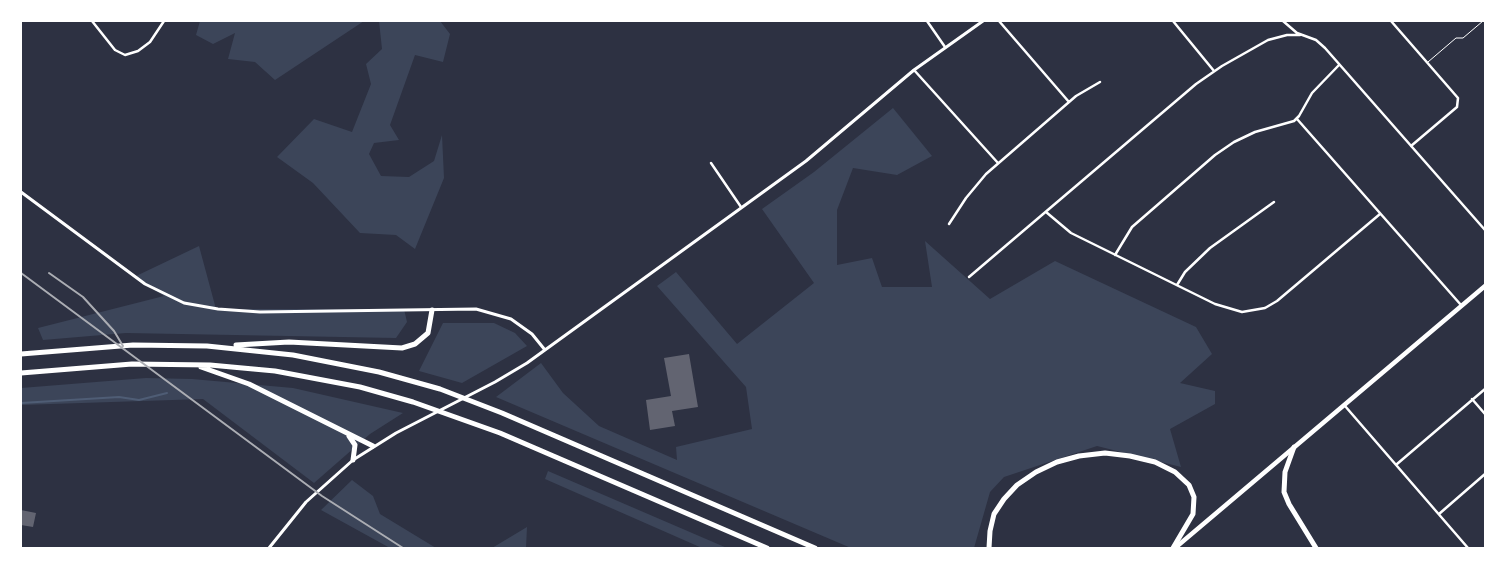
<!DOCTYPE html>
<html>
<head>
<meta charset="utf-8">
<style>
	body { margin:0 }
	#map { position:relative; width:1506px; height:569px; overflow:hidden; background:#2d3142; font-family:"PT Sans Narrow",sans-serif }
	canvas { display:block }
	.frame { position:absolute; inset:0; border:22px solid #fff; pointer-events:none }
</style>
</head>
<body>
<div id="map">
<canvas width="1506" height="569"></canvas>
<div class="frame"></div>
</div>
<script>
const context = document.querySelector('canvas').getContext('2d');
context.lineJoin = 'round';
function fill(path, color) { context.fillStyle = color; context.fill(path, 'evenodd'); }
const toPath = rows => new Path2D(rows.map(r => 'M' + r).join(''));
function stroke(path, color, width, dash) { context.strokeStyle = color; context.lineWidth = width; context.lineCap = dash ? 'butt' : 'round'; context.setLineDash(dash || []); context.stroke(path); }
const green = toPath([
	[200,21,364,21,275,80,255,62,228,59,235,33,213,44,196,35],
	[379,21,440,21,450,34,443,62,415,55,390,125,399,140,374,143,369,154,381,176,409,177,434,161,442,135,444,178,415,249,396,235,360,233,313,183,277,157,314,119,352,132,371,84,366,64,382,49],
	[893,108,932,156,897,175,853,168,837,210,837,265,872,258,882,287,932,287,925,241,990,299,1055,261,1196,327,1212,354,1180,383,1215,391,1215,404,1170,429,1181,467,1097,446,1004,477,990,492,974,548,851,548,496,397,541,363,563,393,599,426,677,460,676,447,752,429,746,387,657,286,676,272,737,344,814,283,762,209,814,172],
	[199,246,216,309,404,309,407,322,396,338,126,333,43,340,38,328,164,296,134,277],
	[443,323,494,323,515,333,527,346,462,383,419,371],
	[146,378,192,379,293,388,403,413,370,434,314,483,203,399,21,405,21,388],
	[548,471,727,548,702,548,545,479],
	[352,480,373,496,380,514,436,548,390,548,321,510],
	[527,527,526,548,492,548]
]);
const stream = toPath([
	[21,403,119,397,139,400,167,393]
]);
const building = toPath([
	[689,354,698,407,672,411,675,426,650,430,646,400,671,396,664,358],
	[21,510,36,513,33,527,21,525]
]);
const service = toPath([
	[1428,62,1456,38,1463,38,1483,21]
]);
const minor = toPath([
	[92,21,115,50,125,55,138,51,150,42,164,21],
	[927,21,945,47],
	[999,21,1069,102],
	[1173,21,1214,71],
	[1283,21,1297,33,1316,40,1325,48,1485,230],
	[1391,21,1458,98,1457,107,1411,146],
	[914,70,998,163],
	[1297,119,1461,305],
	[711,163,741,207],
	[1046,212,1071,233,1215,304,1242,312,1265,308,1277,301,1380,214],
	[949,224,966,198,986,174,1076,96,1100,82],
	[1115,255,1132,227,1215,155,1234,142,1255,132,1294,121,1299,116,1312,93,1339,65],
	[969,277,1196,84,1222,66,1268,40,1287,35,1300,35],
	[1177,285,1185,272,1210,248,1274,202],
	[1472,399,1485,414],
	[1345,406,1468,548],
	[1397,464,1485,389],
	[1439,514,1485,474]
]);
const tertiary = toPath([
	[21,192,145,284,184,303,218,309,260,312,476,309,511,319,532,334,545,350],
	[269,548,306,502,353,460,396,433,495,382,527,363,806,161,914,70,983,21]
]);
const primary = toPath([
	[1175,548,1485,286]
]);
const motorway = toPath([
	[236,345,289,342,402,348,415,344,428,333,432,310],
	[21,354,133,345,207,346,293,355,379,372,440,389,502,413,815,548],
	[201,367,249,384,373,446],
	[21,373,132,364,210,365,275,371,360,387,413,402,500,433,767,548],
	[349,436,355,445,353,460],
	[1294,447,1285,472,1284,492,1289,504,1316,548],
	[989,548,990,531,994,514,1004,499,1017,485,1036,472,1057,462,1079,456,1105,453,1130,456,1155,462,1175,472,1189,485,1194,497,1193,514,1173,548]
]);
const rail = toPath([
	[21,273,322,496,403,548],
	[49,273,83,297,114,331,123,346]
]);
fill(green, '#3c4559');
stroke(stream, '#4f5d75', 2);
fill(building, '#626471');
stroke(service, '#fff', 1);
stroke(minor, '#fff', 2.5);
stroke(tertiary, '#fff', 3);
stroke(primary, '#fff', 4.5);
stroke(motorway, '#fff', 5);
stroke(rail, '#abadb3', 2);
</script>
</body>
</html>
